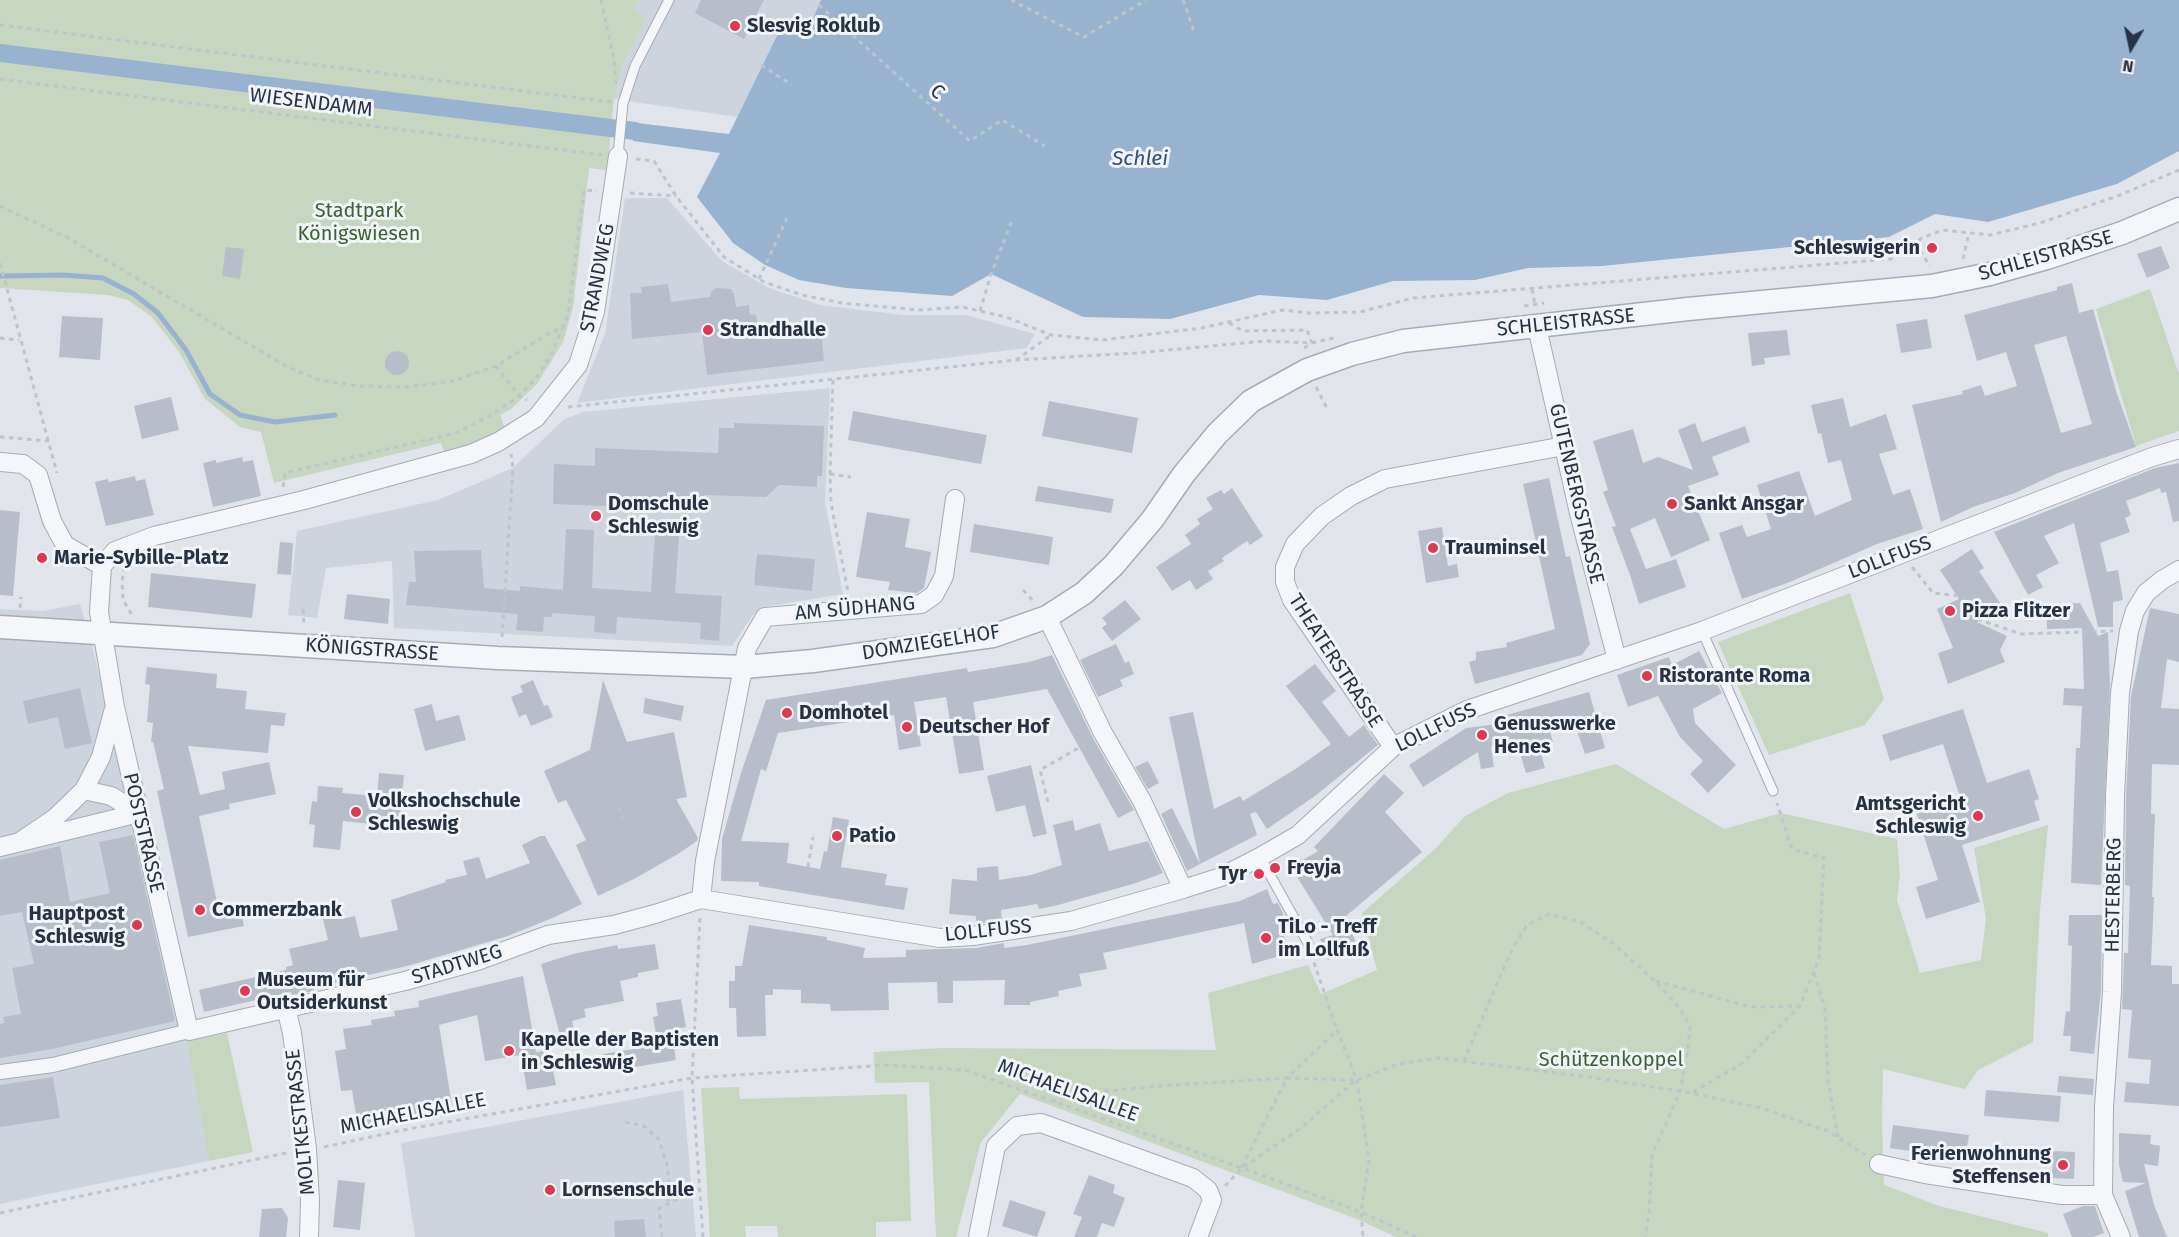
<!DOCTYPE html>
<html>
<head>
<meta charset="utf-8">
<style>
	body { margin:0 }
	#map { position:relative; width:2179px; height:1237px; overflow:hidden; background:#e1e5eb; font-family:"Fira Sans",sans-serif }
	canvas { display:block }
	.north { position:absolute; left:2101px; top:18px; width:60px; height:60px; -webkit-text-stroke:4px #f1f4f8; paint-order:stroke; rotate:189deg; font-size:16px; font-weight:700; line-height:24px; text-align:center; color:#273245 }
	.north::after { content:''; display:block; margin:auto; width:21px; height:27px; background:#273245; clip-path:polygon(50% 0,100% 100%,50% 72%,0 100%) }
</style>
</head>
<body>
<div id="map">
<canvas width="2179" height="1237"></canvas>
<div class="north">N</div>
</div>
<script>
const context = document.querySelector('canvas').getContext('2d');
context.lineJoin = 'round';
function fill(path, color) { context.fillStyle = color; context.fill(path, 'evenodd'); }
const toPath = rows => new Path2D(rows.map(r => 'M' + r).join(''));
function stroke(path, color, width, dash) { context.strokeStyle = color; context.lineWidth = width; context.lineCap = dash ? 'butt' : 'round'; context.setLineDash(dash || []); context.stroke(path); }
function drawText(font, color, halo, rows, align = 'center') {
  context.font = font + ' "Fira Sans",sans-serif'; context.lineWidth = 6; context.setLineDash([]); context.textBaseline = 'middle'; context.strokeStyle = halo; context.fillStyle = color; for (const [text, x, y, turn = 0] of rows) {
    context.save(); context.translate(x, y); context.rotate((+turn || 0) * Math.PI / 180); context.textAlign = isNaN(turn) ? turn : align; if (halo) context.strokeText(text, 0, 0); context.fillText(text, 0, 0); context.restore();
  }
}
const built = toPath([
	[639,0,821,0,809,27,785,19,737,117,614,99,622,67,646,19,633,11],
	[625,198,667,198,722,261,769,288,820,305,904,315,966,315,1035,334,1027,348,577,403,605,334],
	[830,388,825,502,843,594,763,607,753,615,732,646,394,628,392,561,326,568,317,618,288,615,297,531,438,500,513,468,563,420,582,412],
	[80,604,91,641,186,1041,209,1161,0,1204,0,609,43,611],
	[683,1090,696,1237,415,1237,401,1143]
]);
const green = toPath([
	[0,0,639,0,633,11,646,19,622,67,614,99,607,170,589,168,573,308,563,342,537,384,511,409,500,415,506,432,446,457,441,443,274,483,261,432,240,427,205,399,179,352,152,317,128,300,108,295,0,288],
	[2150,289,2179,374,2179,431,2136,446,2096,309],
	[1850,593,1884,699,1865,725,1769,755,1718,642],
	[1616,764,1724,829,1781,813,1897,839,1900,874,1897,900,1920,973,1981,960,1986,919,1974,848,2048,825,2040,910,2033,1042,1978,1070,1965,1089,1883,1069,1882,1121,1884,1185,1939,1206,2048,1233,2048,1237,1396,1237,1357,1219,1020,1094,981,1142,956,1237,936,1237,929,1082,875,1083,874,1052,943,1048,1216,1050,1208,993,1308,965,1321,994,1377,970,1362,913,1435,849,1465,816,1508,793],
	[227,1033,253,1152,209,1161,186,1041],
	[739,1087,740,1099,907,1094,911,1221,876,1222,876,1237,778,1237,777,1226,745,1226,746,1237,710,1237,701,1088]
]);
const water = toPath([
	[821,0,2179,0,2179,151,2117,184,1988,222,1935,214,1889,237,1602,266,1528,268,1475,280,1393,281,1327,300,1259,295,1170,319,1083,317,991,274,952,296,846,288,799,280,765,265,733,243,697,197,720,153,633,141,637,123,729,134,785,19,809,27]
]);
const stream = toPath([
	[0,276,63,275,103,278,134,294,158,313,186,350,210,394,240,415,275,422,335,415]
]);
const canal = toPath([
	[0,53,635,131]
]);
const building = toPath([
	[701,0,764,0,744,39,695,13],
	[2161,246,2170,268,2147,278,2137,254],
	[226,247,244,249,240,279,222,276],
	[2072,283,2079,313,2093,309,2116,391,2136,447,2058,473,2015,493,1973,507,1941,522,1912,405,1963,394,1962,391,1981,385,1985,396,2017,386,2006,352,1977,361,1964,315,2057,290,2057,287],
	[2066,336,2092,424,2061,433,2034,345],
	[668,284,671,302,710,297,711,292,716,288,731,289,734,294,736,307,749,305,750,315,756,314,759,336,821,328,824,361,707,375,702,332,632,339,630,293,642,293,641,287],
	[62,316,103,318,100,360,59,357],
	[1927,319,1932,348,1901,353,1896,324],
	[1787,330,1790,355,1764,358,1765,364,1752,366,1748,333],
	'385 363a12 12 0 1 1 24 0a12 12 0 1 1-24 0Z',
	[171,397,179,430,142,439,134,406],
	[1843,398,1850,427,1886,414,1897,449,1879,454,1893,495,1910,489,1923,529,1877,544,1790,582,1742,599,1719,533,1742,525,1747,537,1771,529,1757,485,1799,471,1815,516,1852,500,1841,460,1828,463,1821,433,1818,434,1811,405],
	[1049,401,1138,418,1132,453,1042,436],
	[853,411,987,435,981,464,848,440],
	[734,423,824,426,822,476,817,476,817,487,779,485,766,497,704,495,704,510,553,504,554,464,595,466,595,448,718,453,719,428,734,428],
	[1695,423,1702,442,1745,426,1750,442,1712,457,1719,475,1688,486,1710,540,1671,557,1655,518,1630,529,1646,569,1676,559,1686,587,1639,604,1630,575,1612,527,1616,526,1603,492,1608,490,1593,441,1633,429,1643,463,1658,457,1693,470,1678,430],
	[242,457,243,462,253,460,261,496,213,507,203,463,216,460,216,463],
	[2179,463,2179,521,2173,522,2166,492,2161,493,2160,488,2126,501,2131,515,2125,518,2130,532,2100,543,2107,572,2118,570,2123,600,2113,602,2113,627,2098,627,2074,523,2044,536,2059,563,2036,575,2043,587,2028,595,1994,532,2155,468],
	[135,476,136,481,145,479,154,515,106,526,95,482,108,479,109,482],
	[1549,478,1566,557,1570,556,1590,644,1582,655,1475,684,1469,662,1476,660,1476,652,1507,647,1506,643,1555,629,1523,484],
	[1038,486,1114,499,1111,513,1035,501],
	[1232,488,1263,536,1250,545,1247,541,1222,558,1224,561,1208,571,1213,579,1196,590,1190,580,1172,591,1156,567,1191,544,1185,535,1200,524,1197,519,1213,509,1206,498,1221,490,1224,494],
	[0,510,20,512,13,596,0,595],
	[867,512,910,519,905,547,931,552,924,588,917,593,888,590,890,582,856,577],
	[974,524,1053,537,1049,565,970,552],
	[1442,527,1448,566,1457,564,1459,577,1426,583,1418,531],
	[566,529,594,530,592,588,651,592,655,534,679,536,675,593,722,596,719,641,700,639,701,623,617,617,616,634,594,632,595,616,552,613,552,617,544,617,543,632,516,630,518,614,406,605,409,582,416,582,414,551,481,550,484,588,520,591,520,586,563,590],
	[280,542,293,543,291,575,277,574],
	[1972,549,1984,568,1979,571,2002,606,1977,622,2007,636,2000,650,2005,662,1948,684,1938,653,1953,648,1937,609,1959,599,1940,570],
	[757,554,815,559,812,591,754,585],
	[151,573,256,584,252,618,148,607],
	[347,594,390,599,388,624,344,619],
	[1125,600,1141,619,1112,641,1102,628,1107,624,1102,618],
	[2080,603,2098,636,2108,632,2110,685,2101,885,2071,883,2076,748,2080,748,2082,706,2063,705,2064,688,2084,689,2082,628,2047,629,2046,604],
	[2150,608,2179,614,2179,662,2167,659,2161,708,2179,709,2179,765,2152,764,2151,814,2155,814,2152,897,2154,897,2151,965,2172,966,2172,984,2179,984,2179,1106,2124,1102,2126,1082,2149,1084,2151,1060,2128,1058,2132,1010,2122,1009,2124,953,2128,953,2130,886,2125,885,2126,796,2131,696],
	[1116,644,1125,663,1129,661,1134,674,1120,680,1123,686,1098,697,1080,660],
	[1699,651,1722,693,1693,709,1695,723,1736,765,1708,793,1690,774,1703,761,1680,737,1658,696,1628,707,1617,675,1669,657,1672,665],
	[1052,655,1093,738,1134,810,1118,818,1047,689,973,702,984,770,959,774,946,697,914,702,921,746,899,750,894,715,778,733,766,771,761,769,741,841,789,843,787,863,820,869,824,851,827,852,833,817,849,820,841,867,887,874,885,885,908,888,904,910,759,886,759,882,721,881,722,839,741,773,766,700,967,668,968,672,1029,662],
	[1315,664,1336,691,1322,702,1349,737,1364,725,1378,745,1315,796,1267,829,1256,812,1250,814,1257,835,1200,864,1169,717,1193,712,1214,809,1240,796,1243,801,1297,768,1331,744,1286,686],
	[147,667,217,674,216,688,247,691,245,709,286,713,284,726,271,725,268,753,188,746,200,795,225,789,222,772,269,762,276,794,229,804,230,809,199,816,219,912,240,907,244,926,188,937,157,791,164,789,153,742,151,742,153,723,147,722,150,685,145,684],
	[533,680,544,706,548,705,553,717,531,726,526,714,519,717,511,697,523,692,520,686],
	[603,680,627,742,674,732,687,797,676,799,698,838,697,841,678,854,634,879,598,896,576,845,586,840,566,800,558,803,544,771,590,750],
	[80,688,92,743,65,749,58,717,28,724,23,701],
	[1589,692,1605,748,1585,754,1575,725,1550,732,1553,742,1539,746,1545,768,1526,773,1516,740,1491,747,1494,767,1481,769,1478,752,1423,787,1409,765,1466,728,1498,724,1496,718],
	[645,698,684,706,681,721,643,713],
	[432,704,436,721,459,715,466,740,425,751,414,709],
	[1963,709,1987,783,2029,769,2039,799,2034,801,2040,820,1962,845,1980,902,1926,919,1916,887,1938,880,1916,811,1960,797,1943,744,1890,761,1882,735],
	[1148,761,1159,783,1148,789,1135,767],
	[1031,765,1047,834,1033,837,1025,805,996,812,987,776],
	[379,773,404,775,399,827,343,821,340,850,313,847,315,825,309,824,312,801,317,802,318,786,343,788,342,793,377,796],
	[1384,774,1404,793,1385,812,1422,852,1346,916,1358,949,1328,960,1320,939,1333,935,1291,867,1318,851,1314,847],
	[1172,808,1200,864,1187,871,1161,814],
	[1073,820,1075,831,1100,823,1109,851,1148,841,1163,873,1136,883,1058,905,1039,909,1037,904,1001,910,1002,920,976,924,976,916,949,914,952,879,977,881,977,868,998,866,999,880,1031,875,1062,865,1053,825],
	[133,835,175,1021,52,1049,0,1058,0,1024,4,1023,3,1017,21,1014,12,968,34,964,22,912,0,916,0,860,60,846,70,902,110,893,99,842],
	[540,836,545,836,582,904,555,917,508,936,407,966,313,988,314,991,292,995,291,992,204,1012,199,990,286,970,286,967,293,965,289,949,328,940,322,915,341,910,342,919,355,916,360,938,398,930,391,900,446,882,445,880,467,875,463,861,479,857,486,879,530,863,522,845],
	[1267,889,1273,904,1278,903,1284,915,1277,917,1290,953,1252,964,1244,923,1103,953,1107,969,1079,974,1082,986,1058,991,1059,996,1030,1002,1030,1005,1004,1005,1005,980,953,981,953,1003,938,1003,937,982,888,983,889,1010,831,1011,830,1004,801,1003,801,990,773,989,773,995,765,995,766,1036,737,1037,736,1008,729,1008,729,981,735,981,735,966,742,966,749,925,827,937,827,940,865,948,863,958,906,957,906,950,976,948,1004,943,1004,948,1027,945,1240,901],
	[2069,915,2102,915,2101,992,2094,1054,2070,1051,2071,1036,2063,1036,2066,1011,2070,1012,2072,946,2068,945],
	[655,944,659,969,638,973,638,977,620,981,624,1001,584,1009,586,1017,572,1021,576,1036,561,1039,541,964,573,954,617,945,618,949],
	[523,976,536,1052,549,1050,556,1085,527,1090,521,1055,485,1061,477,1015,439,1025,453,1112,358,1127,352,1090,341,1091,335,1051,346,1049,343,1029,372,1025,371,1020,395,1016,394,1011,419,1007,418,1001],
	[681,999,686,1027,671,1030,676,1060,606,1072,603,1054,658,1045,653,1017,658,1016,656,1003],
	[2059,1076,2094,1079,2093,1095,2057,1092],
	[53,1077,60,1118,0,1127,0,1085],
	[1986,1090,2061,1096,2059,1122,1984,1116],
	[1893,1125,1969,1135,1965,1159,1890,1148],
	[2119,1133,2151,1135,2150,1144,2160,1146,2158,1166,2144,1164,2154,1205,2167,1237,2139,1237,2125,1191,2146,1183,2123,1182,2119,1165],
	[2053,1151,2075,1152,2074,1179,2052,1178],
	[1089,1175,1115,1185,1113,1193,1125,1198,1114,1227,1102,1223,1097,1237,1074,1237,1082,1217,1073,1214],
	[338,1180,365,1183,360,1230,333,1227],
	[1010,1200,1046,1212,1037,1237,1002,1226],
	[2083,1206,2095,1206,2104,1233,2093,1237,2072,1237,2063,1214],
	[282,1208,288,1218,286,1237,259,1237,262,1209],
	[644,1219,646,1237,615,1237,614,1221]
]);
const path = toPath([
	[601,0,614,60,616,84],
	[1011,0,1084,37,1146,0],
	[1183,0,1194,31],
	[819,5,970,141,1002,120,1045,146],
	[0,25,611,102],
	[761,65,792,85],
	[0,79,602,155],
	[636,159,654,161,676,196,724,257,764,282,802,295,842,303,919,310,962,307,1006,317,1051,335,1102,340,1202,328,1282,310,1310,313,1360,312,1413,298,1891,259,1922,238,1943,230,1990,235,2040,223,2120,195,2179,170],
	[630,193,676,196],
	[0,206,68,238,286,366,316,379,357,386,407,387,453,381,496,366,553,331,562,329,568,315,584,190,597,191],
	[1915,243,1930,266],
	[1963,259,1969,233],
	[0,263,57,473],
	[759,279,787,218],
	[1532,289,1535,305],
	[1524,306,1544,303],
	[980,311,991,274,1013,218],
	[1229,323,1243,331,1307,330,1312,343,1301,350],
	[0,338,19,340],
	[1016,360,1051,335],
	[496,366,519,396,527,400],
	[833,380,830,474,831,503,848,592],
	[1316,387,1328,410],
	[568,407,1016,360,1136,353,1265,341,1312,343,1334,338],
	[0,437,49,441],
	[830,474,851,477],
	[283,487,285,473,456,433,493,414,519,396,536,378,550,357,562,329],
	[124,567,122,582,123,600,132,615],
	[1912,567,1933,593,1962,596,1980,620,2021,634,2113,631],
	[1023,590,1034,602],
	[20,608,21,597],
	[303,609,304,626],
	[502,637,513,468,511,454],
	[1048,802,1040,770,1089,742],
	[618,807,624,819],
	[808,867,813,837],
	[700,918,692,1078,703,1237],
	[1311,954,1337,1030],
	[1814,973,1825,1009,1828,1080,1838,1137],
	[1656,981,1751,1007,1799,1006],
	[1464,1061,1512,949,1527,925,1549,914,1580,922,1614,944,1657,983,1680,1009,1690,1026,1688,1051,1680,1091,1652,1155,1649,1213,1645,1237],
	[1693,1092,1740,1065,1800,1006,1819,958,1824,858,1792,849,1777,803],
	[1052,1102,1072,1094,1172,1085,1287,1078,1337,1030,1357,1080,1369,1161,1361,1212,1363,1237],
	[625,1122,644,1126,658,1138,666,1160,669,1180,668,1204],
	[324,1147,403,1130,692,1078,887,1065,965,1070,1242,1168,1361,1212,1416,1237],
	[1242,1167,1287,1078,1357,1080,1398,1064,1438,1058,1603,1079,1691,1093,1761,1108,1828,1131,1865,1155],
	[1225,1186,1242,1168,1301,1128,1355,1081],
	[0,1213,291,1152],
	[662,1237,659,1208,699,1189]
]);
const service = toPath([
	[618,156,623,103,635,66,669,0],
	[1702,631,1773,791],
	[1260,857,1308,943]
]);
const pedestrian = toPath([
	[0,1072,53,1065,189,1031]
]);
const minor = toPath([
	[618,156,595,312,578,365,536,418,498,442,471,454,304,500,154,536,115,551,102,566,99,612,115,707,189,1031,405,981,477,961,548,935,614,925,655,914,701,899,940,938,973,936,1071,921,1183,889,1221,877,1260,857,1298,835,1393,747,1467,710,1702,631,2152,457,2179,449],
	[1537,327,1579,513,1617,660],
	[0,462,23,464,38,475,52,521,65,545,102,566],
	[1047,617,1103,733,1142,801,1183,889],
	[1393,747,1292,600,1285,582,1285,567,1295,544,1322,516,1351,496,1385,479,1564,446],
	[84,790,111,796,139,813],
	[21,841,55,818,84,790,101,757,113,712],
	[0,847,139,813],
	[701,899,705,861,747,648,765,617,921,604,934,595,944,576,955,499],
	[286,1008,292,1033,307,1149,310,1201,309,1237],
	[1879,1164,1925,1174,2062,1195,2103,1195],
	[978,1237,996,1146,1017,1126,1041,1123,1193,1178,1208,1190,1212,1200,1198,1237],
	[2121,1237,2103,1195,2104,1107,2112,992,2115,796,2120,693,2129,631,2135,611,2146,593,2162,580,2179,570]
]);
const tertiary = toPath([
	[0,627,498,658,744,667,813,661,993,636,1047,617,1084,593,1113,566,1152,520,1184,474,1217,434,1251,401,1307,370,1352,354,1403,341,1688,309,1932,286,1990,274,2047,258,2122,233,2179,209]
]);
const markers = [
	[735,26,6,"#dd3952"],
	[1932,248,6,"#dd3952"],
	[708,330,6,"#dd3952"],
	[1672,504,6,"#dd3952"],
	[596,516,6,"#dd3952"],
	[1433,548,6,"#dd3952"],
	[42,558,6,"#dd3952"],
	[1950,611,6,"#dd3952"],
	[1647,676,6,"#dd3952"],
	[787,713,6,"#dd3952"],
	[907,727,6,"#dd3952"],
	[1482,735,6,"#dd3952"],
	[356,812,6,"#dd3952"],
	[1978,816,6,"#dd3952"],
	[837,836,6,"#dd3952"],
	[1275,868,6,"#dd3952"],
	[1259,874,6,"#dd3952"],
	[200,910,6,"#dd3952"],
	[137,925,6,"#dd3952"],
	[1266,938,6,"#dd3952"],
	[245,991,6,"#dd3952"],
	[509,1051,6,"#dd3952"],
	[2063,1165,6,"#dd3952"],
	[550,1190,6,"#dd3952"]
];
const poiNames = [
	["Slesvig Roklub",747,26],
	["Schleswigerin",1920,248,"right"],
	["Strandhalle",720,330],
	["Domschule",608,504],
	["Schleswig",608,527],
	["Sankt Ansgar",1684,504],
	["Trauminsel",1445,548],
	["Marie-Sybille-Platz",54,558],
	["Pizza Flitzer",1962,611],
	["Ristorante Roma",1659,676],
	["Domhotel",799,713],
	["Genusswerke",1494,724],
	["Henes",1494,747],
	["Deutscher Hof",919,727],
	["Volkshochschule",368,801],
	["Schleswig",368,824],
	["Amtsgericht",1966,804,"right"],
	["Schleswig",1966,827,"right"],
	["Patio",849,836],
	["Freyja",1287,868],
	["Tyr",1247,874,"right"],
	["Commerzbank",212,910],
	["Hauptpost",125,914,"right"],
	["Schleswig",125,937,"right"],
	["TiLo - Treff",1278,927],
	["im Lollfuß",1278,950],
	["Museum für",257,980],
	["Outsiderkunst",257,1003],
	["Kapelle der Baptisten",521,1040],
	["in Schleswig",521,1063],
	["Ferienwohnung",2051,1154,"right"],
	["Steffensen",2051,1177,"right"],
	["Lornsenschule",562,1190]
];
const streetNames = [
	["C",937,92,42],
	["WIESENDAMM",311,103,7],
	["SCHLEISTRASSE",2046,256,-16],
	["STRANDWEG",598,278,-79],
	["SCHLEISTRASSE",1566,323,-6],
	["GUTENBERGSTRASSE",1576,494,77],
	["LOLLFUSS",1890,558,-21],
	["AM SÜDHANG",855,609,-5],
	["DOMZIEGELHOF",931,643,-9],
	["KÖNIGSTRASSE",372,650,4],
	["THEATERSTRASSE",1335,661,57],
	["LOLLFUSS",1436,728,-26],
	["POSTSTRASSE",143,833,77],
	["HESTERBERG",2114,895,-89],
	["LOLLFUSS",988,931,-6],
	["STADTWEG",457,965,-17],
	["MICHAELISALLEE",1068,1091,20],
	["MICHAELISALLEE",413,1114,-11],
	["MOLTKESTRASSE",301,1122,-96]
];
const parkNames = [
	["Stadtpark",359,211],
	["Königswiesen",359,234],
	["Schützenkoppel",1611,1060]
];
const waterNames = [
	["Schlei",1140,159]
];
fill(built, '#ced4dd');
fill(green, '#c6d6c1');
fill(water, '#98b3cf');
stroke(stream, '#98b3cf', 5);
stroke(canal, '#98b3cf', 18);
fill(building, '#b7beca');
stroke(service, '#a5acb6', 11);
stroke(pedestrian, '#a5acb6', 16);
stroke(minor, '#a5acb6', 20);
stroke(tertiary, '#a5acb6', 25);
stroke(path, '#bfc3ca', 3, [4.5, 4.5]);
stroke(service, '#f4f6f9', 9);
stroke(pedestrian, '#f4f6f9', 14);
stroke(minor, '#f4f6f9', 18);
stroke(tertiary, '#f4f6f9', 22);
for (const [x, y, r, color] of markers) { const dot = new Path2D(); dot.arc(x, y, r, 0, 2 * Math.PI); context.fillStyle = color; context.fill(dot); stroke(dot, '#f1f4f8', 2); }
drawText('bold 20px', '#273245', '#f1f4f8', poiNames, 'left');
drawText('20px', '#273245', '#f1f4f8', streetNames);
drawText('20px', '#3c6233', '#f1f4f8', parkNames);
drawText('italic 21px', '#2c517e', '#f1f4f8', waterNames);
</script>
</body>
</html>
